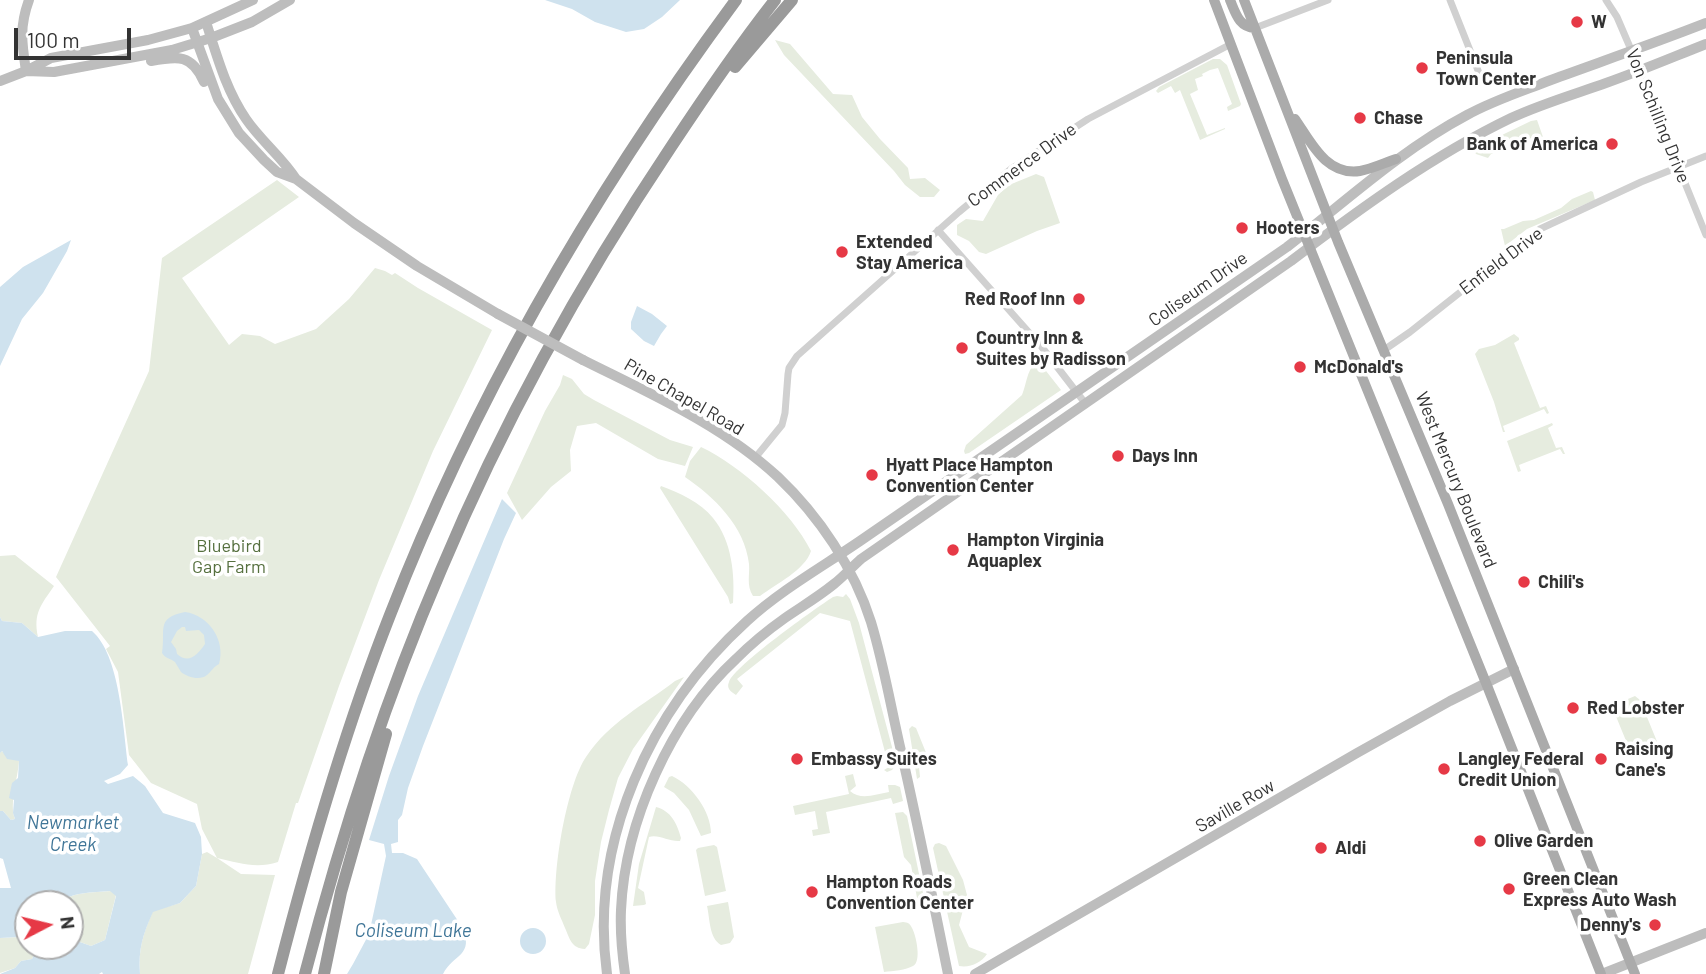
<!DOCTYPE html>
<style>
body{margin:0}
#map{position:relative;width:1706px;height:974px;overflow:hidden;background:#fff;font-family:Barlow,sans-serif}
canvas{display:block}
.north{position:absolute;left:14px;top:890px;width:70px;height:70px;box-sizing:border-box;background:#fff;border:2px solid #adadad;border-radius:50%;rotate:83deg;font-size:19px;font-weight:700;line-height:28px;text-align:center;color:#333}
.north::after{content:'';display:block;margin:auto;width:24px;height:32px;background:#e63946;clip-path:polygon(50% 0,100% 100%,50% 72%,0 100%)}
.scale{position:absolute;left:14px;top:28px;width:117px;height:32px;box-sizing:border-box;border:4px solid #333;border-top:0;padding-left:9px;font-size:21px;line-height:24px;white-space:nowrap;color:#333;-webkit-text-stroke:5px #fff;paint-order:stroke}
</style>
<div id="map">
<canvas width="1706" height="974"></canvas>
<div class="north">N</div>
<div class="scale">100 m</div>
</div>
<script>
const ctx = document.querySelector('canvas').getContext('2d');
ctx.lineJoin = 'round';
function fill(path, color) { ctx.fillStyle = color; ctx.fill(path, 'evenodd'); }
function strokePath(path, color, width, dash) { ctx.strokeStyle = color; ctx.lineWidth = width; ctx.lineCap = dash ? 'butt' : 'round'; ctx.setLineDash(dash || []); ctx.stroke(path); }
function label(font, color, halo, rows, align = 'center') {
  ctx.font = font + ' Barlow,sans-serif'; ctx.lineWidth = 7; ctx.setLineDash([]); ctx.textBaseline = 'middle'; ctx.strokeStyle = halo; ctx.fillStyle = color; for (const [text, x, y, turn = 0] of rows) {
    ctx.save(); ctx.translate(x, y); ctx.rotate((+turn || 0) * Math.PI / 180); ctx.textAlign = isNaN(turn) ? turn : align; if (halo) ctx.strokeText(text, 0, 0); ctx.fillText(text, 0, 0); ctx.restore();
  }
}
fill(new Path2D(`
 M775 40 790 44 833 94 852 95 862 117 880 139 908 168 910 179 925 178 940 190 934 197H920L905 185 894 171 784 55Z
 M1213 59H1220L1227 65 1241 104 1240 106 1228 111 1227 107 1232 104 1218 68 1210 70 1202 74 1203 76 1195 79 1198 90 1190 94 1207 135 1225 128V129L1200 140 1180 90 1175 93 1171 86 1158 93 1156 91 1159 87Z
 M1537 120 1543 137 1540 140 1538 136 1534 137 1491 154 1488 158 1476 154 1473 149 1477 147 1531 121Z
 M1036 174 1044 177 1060 223 1037 231 986 254 979 252 969 241 957 235V225L966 219 983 221 998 195 1009 185Z
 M277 180 299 197 182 278 229 345 242 334 260 336 275 344 316 329 349 299 375 268 385 271 392 275 395 273 418 288 492 330 433 451 379 580 339 686 298 803H296L278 862C256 869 239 863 217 858L241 874 275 875 248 974H140C138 949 143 934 153 911L180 903 196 886 202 854 207 852 217 858 202 829 197 804 151 783 129 755 118 672 106 649 110 646 56 577 149 371 162 258Z
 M1591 191 1593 192 1595 200 1527 229 1505 246 1501 229H1504L1523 221 1534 220 1561 208 1572 199Z
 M1514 334 1519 338V340L1514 343 1540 408 1546 406 1549 413 1547 414 1544 409 1503 426 1505 432H1503L1494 402 1475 354 1479 349 1495 345Z
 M1035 362H1039L1061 390 969 453 965 454 964 451 966 445 1022 395C1027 382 1026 374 1035 362Z
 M563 375 572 379 584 394 594 400 670 440 693 447 685 466 658 459 596 423 577 426 570 450 571 471 551 487 522 520 507 493 545 411 560 385Z
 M1552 423 1553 425 1548 428 1556 448 1562 447 1565 454H1563L1560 449 1519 465 1521 471 1518 472 1507 441Z
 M701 447C741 466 791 511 811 551 805 570 776 584 760 596H753C746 585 750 575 749 564 745 526 713 496 685 477L690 461Z
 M661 486C680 493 700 502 713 518 732 541 735 575 733 603L730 604 728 597 660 488Z
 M15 555 54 586C41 605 33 613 38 637L22 623 2 621 0 617V556Z
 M846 594 850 599 859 623 892 747 895 766 892 770 887 772 884 770 889 767 850 621 820 613 737 679 743 686 736 695C731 692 726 688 729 682 734 666 816 608 833 597L837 596 843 597Z
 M684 677 633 749 618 778 609 810 601 842 595 881V915L589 944 585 949C571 948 570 939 565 928 562 920 557 911 556 902 553 868 567 785 586 757 609 722 644 705 675 681Z
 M1635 696 1640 700 1658 744 1655 748 1637 756 1631 753 1613 709 1616 704Z
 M912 726 916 728 929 760 919 767 920 777 917 779 909 729Z
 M1 751 19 761C18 778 9 803 15 819L11 820 3 811H0V753Z
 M853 774 856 786 850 791C861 801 876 794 889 792L888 785H895L900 787 903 801 893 804 891 798 826 812 830 833 813 836 812 830 818 829 815 811 795 815 793 806 849 794 845 776Z
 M672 776C692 785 711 812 711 833L701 836 689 810 674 793 664 787 669 777Z
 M656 807C671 811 677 823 681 838L680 841C669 842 659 834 649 837L638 888 644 892 646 904 644 905 633 906 639 864Z
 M903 812 907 816 923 893 920 899 917 898 911 865 904 857 895 813Z
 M939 843 946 846 963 880 967 895 959 925 969 947 987 954C981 963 970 968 959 966L933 848 935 844Z
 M714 845 717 847 726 891 705 896 696 850 698 848Z
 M111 891 116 895 105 940 91 946 77 941 70 945V904H58C71 891 93 893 111 891Z
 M728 902 734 937 730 943 721 945C709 938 710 919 707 906Z
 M903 922C908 923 909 922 912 928 916 935 922 962 913 966 906 970 893 971 884 972L875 927Z
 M28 928V946H39L32 959 21 961 15 968 0 973V938L18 937Z`), '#e6ecdf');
fill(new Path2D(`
 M545 0H680L662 17 644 29 626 32 595 22 572 9Z
 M71 240 67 251 43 293 22 319 0 366V287L23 267Z
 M637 306 652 314 667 326 661 334 654 346 644 341 631 329V322Z
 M502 499 516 513 504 539 423 746 408 788 402 815 398 820V842L391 844 392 853H403L417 859 462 927C475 956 453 954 443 974H347L353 964 369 934 386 856 384 844 369 840 389 776 418 696Z
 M185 612C209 615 226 641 219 664 213 667 212 671 207 675 200 681 187 677 181 672 179 669 177 665 175 662 170 658 166 659 162 653 166 630 155 618 185 612ZM182 627H185L186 631 199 630 204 635 205 644C198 654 189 665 177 654L176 649 171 642 177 631Z
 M0 617 2 621 22 623 38 637 65 631H92C120 655 123 728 128 765L120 774 104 781 108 784 133 776 145 786 163 813 195 823 201 837 202 854 196 886 180 903 153 912C143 934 138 949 140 974H103L102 972 99 974H0L15 968 21 961 32 959 39 946H50L55 949 70 946 77 941 91 946 105 940 116 896 110 891C93 893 71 891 58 904H28V928L18 937 0 938V888H11L3 859 0 858V811H3L11 820 15 819 13 813 14 800 9 798 12 783 18 778 19 761 7 759 2 751 0 753Z
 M520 941a13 13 0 1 1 26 0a13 13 0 1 1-26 0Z`), '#cfe2ee');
strokePath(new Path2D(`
 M1450 0 1481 78
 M1606 0 1617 17 1632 52 1706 235
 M1255 28 1328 0
 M938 230 1041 346 1085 403
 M1384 350 1410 332 1540 229 1641 182 1706 156
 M755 458 782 425 785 413 788 374 789 368 797 356 959 212 1011 169 1088 119 1231 44`), '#d0d0d0', 7);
strokePath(new Path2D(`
 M206 22C217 56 226 90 246 119 261 141 282 157 296 179
 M192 28 218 99 239 133 264 160 277 172 296 179 354 223 417 266 498 314
 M151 61C178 56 192 54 204 82
 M26 71 54 72 172 50 211 38 252 22 290 0
 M26 71C22 44 19 27 29 0
 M0 81 26 71 51 58 148 40 192 28 253 0
 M583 360C651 394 722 425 778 477 819 516 854 568 871 622 884 665 891 708 901 751 918 825 933 900 948 974
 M607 974C589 842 650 709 747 621 781 590 822 567 860 541L1287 247C1346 201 1401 150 1467 115 1494 100 1523 91 1551 80 1603 61 1655 43 1706 23
 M625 974C622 953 620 932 621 910 625 821 671 719 736 659 751 644 768 630 785 618 801 607 818 597 834 584 843 577 852 567 861 559L1291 261C1361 208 1432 156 1511 118 1541 104 1575 94 1606 83 1640 71 1673 57 1706 44
 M975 974 1357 753 1450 701 1514 669
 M1602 974 1706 933`), '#bdbdbd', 10);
strokePath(new Path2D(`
 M1214 0 1282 179 1486 683 1601 974
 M1230 0C1236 14 1239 27 1255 28
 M1244 0 1338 242 1448 504 1635 974
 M1295 119C1311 142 1326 176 1360 171 1372 169 1384 163 1396 159`), '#ababab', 10);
strokePath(new Path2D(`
 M735 67 792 0
 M278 974C309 853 344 732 390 615 475 396 596 189 736 0
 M305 974C341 836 385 700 441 570 503 422 582 280 671 147 704 97 738 47 775 0
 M324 974 341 892 386 734`), '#9a9a9a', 12);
strokePath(new Path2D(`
 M498 314 583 360`), '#bdbdbd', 10);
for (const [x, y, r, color] of [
 [1577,22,7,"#e63946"],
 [1422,68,7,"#e63946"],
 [1360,118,7,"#e63946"],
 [1612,144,7,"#e63946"],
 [1242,228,7,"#e63946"],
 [842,252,7,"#e63946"],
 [1079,299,7,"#e63946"],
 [962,348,7,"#e63946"],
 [1300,367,7,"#e63946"],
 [1118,456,7,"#e63946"],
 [872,475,7,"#e63946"],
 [953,550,7,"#e63946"],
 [1524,582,7,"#e63946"],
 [1573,708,7,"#e63946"],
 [797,759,7,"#e63946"],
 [1601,759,7,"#e63946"],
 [1444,769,7,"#e63946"],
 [1480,841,7,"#e63946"],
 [1321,848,7,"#e63946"],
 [1509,889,7,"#e63946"],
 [812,892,7,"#e63946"],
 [1655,925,7,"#e63946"]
]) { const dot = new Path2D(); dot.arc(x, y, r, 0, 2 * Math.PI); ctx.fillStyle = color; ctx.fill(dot); strokePath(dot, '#fff', 2.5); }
label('bold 18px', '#333', '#fff', [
 ["W",1591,22],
 ["Peninsula",1436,58],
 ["Town Center",1436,79],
 ["Chase",1374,118],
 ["Bank of America",1598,144,"right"],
 ["Hooters",1256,228],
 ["Extended",856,242],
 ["Stay America",856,263],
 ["Red Roof Inn",1065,299,"right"],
 ["Country Inn &",976,338],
 ["Suites by Radisson",976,359],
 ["McDonald's",1314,367],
 ["Days Inn",1132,456],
 ["Hyatt Place Hampton",886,465],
 ["Convention Center",886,486],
 ["Hampton Virginia",967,540],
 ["Aquaplex",967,561],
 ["Chili's",1538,582],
 ["Red Lobster",1587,708],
 ["Raising",1615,749],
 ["Cane's",1615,770],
 ["Embassy Suites",811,759],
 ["Langley Federal",1458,759],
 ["Credit Union",1458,780],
 ["Olive Garden",1494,841],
 ["Aldi",1335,848],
 ["Green Clean",1523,879],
 ["Express Auto Wash",1523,900],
 ["Hampton Roads",826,882],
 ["Convention Center",826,903],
 ["Denny's",1641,925,"right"]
], 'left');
label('18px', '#333', '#fff', [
 ["Von Schilling Drive",1658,116,68],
 ["Commerce Drive",1022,165,-36],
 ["Enfield Drive",1501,261,-37],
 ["Coliseum Drive",1198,289,-35],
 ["Pine Chapel Road",684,397,30],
 ["West Mercury Boulevard",1456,480,68],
 ["Saville Row",1235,806,-30]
]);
label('18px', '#56703f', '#fff', [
 ["Bluebird",229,546],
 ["Gap Farm",229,567]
]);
label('italic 19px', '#3f7597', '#fff', [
 ["Newmarket",73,823],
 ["Creek",73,845],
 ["Coliseum Lake",413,931]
]);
</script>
